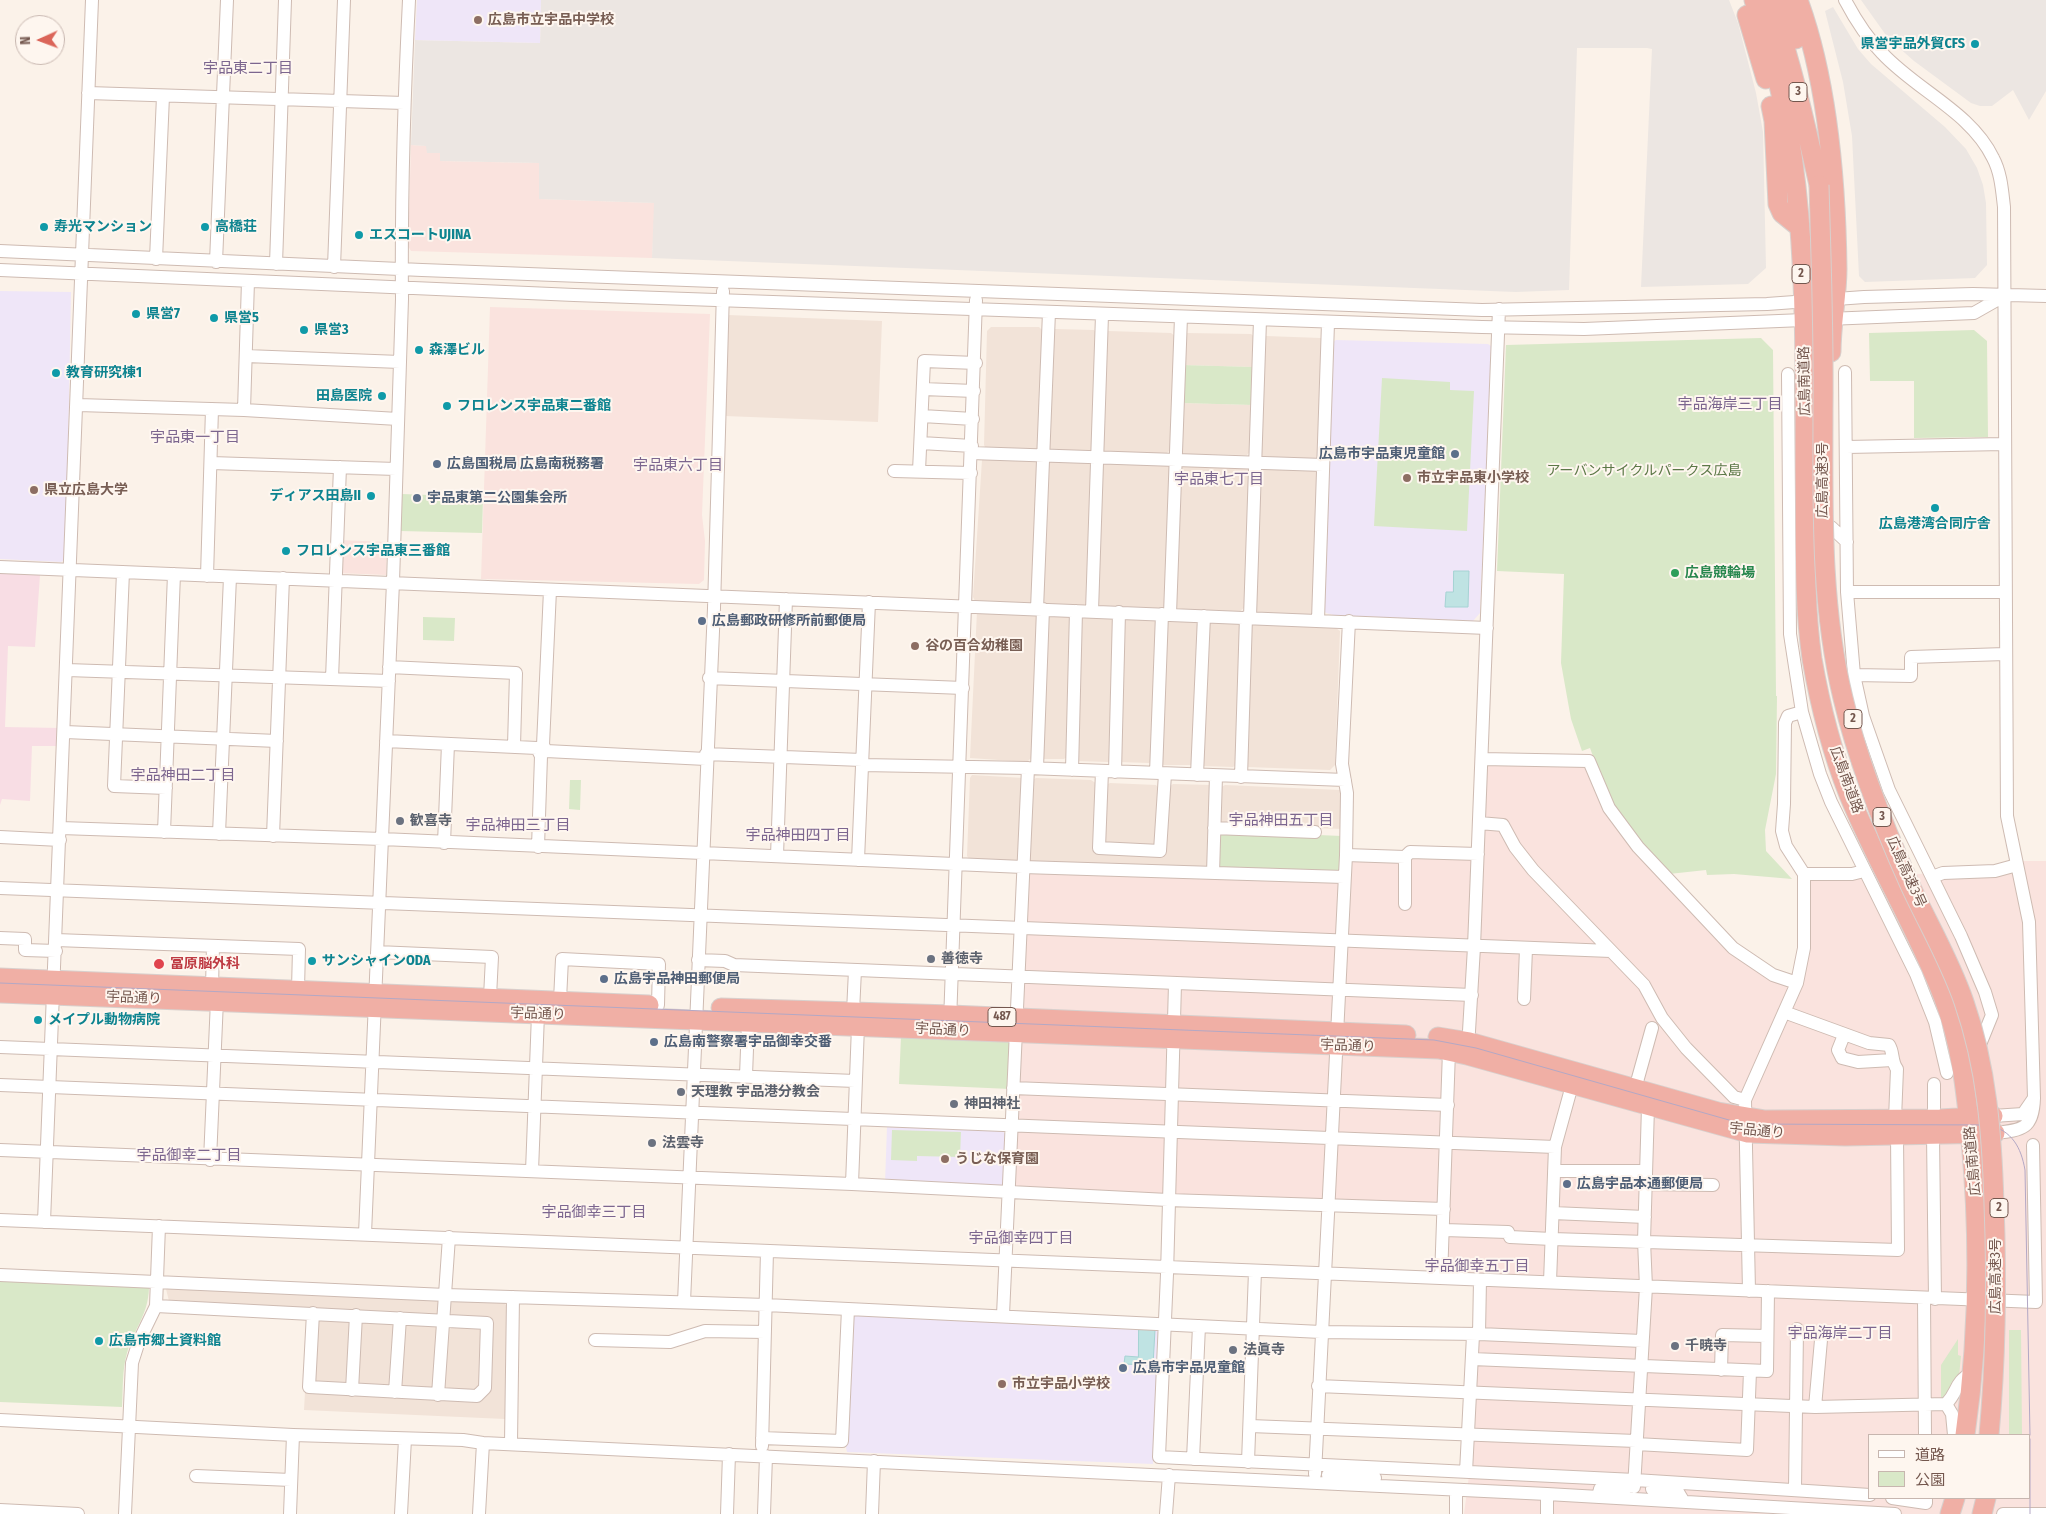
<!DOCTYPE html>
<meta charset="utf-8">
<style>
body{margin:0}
#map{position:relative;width:2046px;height:1514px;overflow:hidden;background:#fbf2e9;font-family:"Fira Sans Condensed","Noto Sans JP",sans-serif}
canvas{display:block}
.legend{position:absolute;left:1868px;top:1434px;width:162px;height:65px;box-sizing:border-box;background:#fef6ef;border:1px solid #c7b6af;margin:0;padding:6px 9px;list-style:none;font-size:15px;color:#74574e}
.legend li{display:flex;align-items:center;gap:10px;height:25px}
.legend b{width:25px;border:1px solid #c7b6af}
.north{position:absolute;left:15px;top:15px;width:50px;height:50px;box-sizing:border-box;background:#fef6ef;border:1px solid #c7b6af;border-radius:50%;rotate:268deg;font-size:14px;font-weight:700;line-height:20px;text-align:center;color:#74574e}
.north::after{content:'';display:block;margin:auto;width:18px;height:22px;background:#db6559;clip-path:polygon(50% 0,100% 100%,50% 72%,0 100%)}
</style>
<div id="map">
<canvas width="2046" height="1514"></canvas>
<ul class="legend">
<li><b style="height:6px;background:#fff"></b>道路</li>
<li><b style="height:14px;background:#d9e8c8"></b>公園</li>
</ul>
<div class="north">N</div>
</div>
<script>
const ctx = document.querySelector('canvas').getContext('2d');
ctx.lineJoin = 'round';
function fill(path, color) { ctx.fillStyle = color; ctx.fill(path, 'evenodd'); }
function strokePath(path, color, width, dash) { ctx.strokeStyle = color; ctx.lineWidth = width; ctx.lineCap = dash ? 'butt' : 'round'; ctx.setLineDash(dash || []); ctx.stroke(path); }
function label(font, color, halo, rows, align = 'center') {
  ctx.font = font + ' "Fira Sans Condensed","Noto Sans JP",sans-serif'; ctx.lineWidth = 4; ctx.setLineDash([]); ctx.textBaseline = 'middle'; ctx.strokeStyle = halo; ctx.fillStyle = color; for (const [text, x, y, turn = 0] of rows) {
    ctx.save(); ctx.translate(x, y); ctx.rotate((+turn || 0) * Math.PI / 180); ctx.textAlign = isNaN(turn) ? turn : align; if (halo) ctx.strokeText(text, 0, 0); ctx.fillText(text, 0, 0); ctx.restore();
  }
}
fill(new Path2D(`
 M728 315 882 321 878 422 725 416Z
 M991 327H1039L1043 331 1039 445 1035 451 987 450 984 445 987 331Z
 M1055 329 1094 330 1097 334 1094 447 1089 452 1052 451 1047 446 1050 333Z
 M1108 331 1171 333 1175 336 1171 449 1166 454 1105 452 1100 448 1105 334Z
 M1186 333 1251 334 1255 337 1254 367 1182 365Z
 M1266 336 1321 338 1325 343 1321 455 1317 459 1262 457 1259 454 1263 340Z
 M1181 403 1253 405 1251 450 1247 455 1183 454 1179 450Z
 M987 455 1037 461 1033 601 1030 603 975 601 973 597 982 460Z
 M1050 458 1093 463 1088 602 1083 606 1043 605 1047 461Z
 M1106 461 1167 462 1170 466 1165 605 1160 610 1098 607 1095 604 1101 466Z
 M1182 465 1247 467 1250 471 1245 607 1239 612 1177 610 1172 607 1177 469Z
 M1263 469 1316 471 1319 476 1315 611 1311 615 1256 614 1253 610 1259 473Z
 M977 611 1037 616 1031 758 1027 762 970 758Z
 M1050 615H1071L1068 756 1064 759H1043L1047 617Z
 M1083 616 1113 617 1109 762 1075 761 1080 618Z
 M1124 617 1158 621 1152 760 1149 763 1119 762Z
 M1199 620 1191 765H1162L1166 621Z
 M1210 620 1238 621 1241 625 1236 765 1233 767 1203 766Z
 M1254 624 1336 628 1340 631 1335 765 1330 770 1247 767 1249 628Z
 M972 775 1024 778 1018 862 970 860 967 856 970 778Z
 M1036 778 1091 780 1097 784 1095 853 1164 856 1169 787 1173 784 1211 785 1210 867 1029 862 1032 780Z
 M1110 783 1156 785 1160 790 1158 842 1152 847 1105 846V786Z
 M1225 785 1340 790 1344 798 1343 829 1222 825 1218 822 1220 788Z
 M166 1289 436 1295 441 1303V1310L436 1316 169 1301Z
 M457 1299 502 1301 507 1306 505 1419 304 1410 305 1392 479 1400 490 1318 454 1317 451 1314V1303Z
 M321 1316 346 1317 352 1323 348 1381 343 1387 317 1386 312 1379 315 1321Z
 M366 1319 390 1320 395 1326 393 1382 386 1388 362 1387 356 1382 359 1324Z
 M409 1322 436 1324 441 1330 436 1386 430 1391 405 1390 400 1383 403 1328Z
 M455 1325 478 1326 483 1331 481 1388 475 1393 447 1392 442 1385 449 1330Z`), '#f2e3d8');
fill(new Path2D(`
 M411 145 427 146 440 153V161L539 163V199L655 203 652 258 411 251 408 246Z
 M490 307 710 314 702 515 705 541 704 580 699 584 481 579Z
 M339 540 387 542 386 575 338 573Z
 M1481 758 1590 761 1609 807 1737 948 1797 983 1804 876 2019 872 2018 861H2046V1514H1464L1470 1468 1481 1279 1441 1277 1442 1208 1013 1188 1026 869 1344 876 1347 856 1477 855ZM1870 1435H2030V1498H1870Z`), '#fae3de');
fill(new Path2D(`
 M541 0H1729L1738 23 1756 93 1763 132 1766 268 1748 284 1641 287 1652 49 1647 48H1577L1569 290 1516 292 652 258 654 203 539 199V163L440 161V153H427L426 146 411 145 415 40 540 43Z
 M1861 0H2046V91L2029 120 2013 90 1992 106H1980L1971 103 1914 61 1888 38Z
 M1833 7 1858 49 1871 64 1945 127 1966 149 1977 168 1983 185 1986 203 1987 265 1975 278 1865 282 1859 276 1852 136 1843 82 1825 11Z`), '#ece6e2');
fill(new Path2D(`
 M417 0H541L540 43 415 40Z
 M0 291 71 292 66 559 61 562 0 559Z
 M1336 340 1488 344 1491 346 1480 613 1473 621 1334 615 1326 613 1323 609 1333 342Z
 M887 1127 1002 1130 1006 1135 1004 1183 1001 1188 885 1183Z
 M850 1313 1160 1325 1153 1464 847 1452 845 1443Z`), '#efe6f8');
fill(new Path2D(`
 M0 573 40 575 35 647 8 646 5 727 60 728 59 746H32L30 801 2 799 0 805Z`), '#f8dde4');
fill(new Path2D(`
 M1974 330 1987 341 1988 437 1914 438V381H1870L1869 333Z
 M1761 338 1773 350 1776 696H1777L1776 774 1765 830 1766 851 1792 879 1734 874 1707 875 1706 870 1669 874 1631 833 1608 797 1590 748 1582 751 1571 719 1561 663 1564 574 1497 571 1506 345Z
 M1182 365 1254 367 1253 405 1181 403Z
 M1382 378 1450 382V390L1474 391 1467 531 1374 526Z
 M402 494 483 497 482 533 400 531Z
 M423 617 455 618 454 641 423 640Z
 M570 780H581L580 810 569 809Z
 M1224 831 1342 836 1341 870 1336 874 1220 870 1217 866 1218 838Z
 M901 1036 1007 1040 1011 1043 1010 1089 899 1084Z
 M892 1130 961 1132 960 1157 917 1156V1161L891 1160Z
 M0 1278 145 1284 149 1288C148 1316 134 1328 127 1353 122 1370 123 1389 122 1407L0 1402Z
 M2009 1330H2021L2022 1435H2009Z
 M1958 1339V1355L1961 1356 1959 1376 1941 1401V1365Z`), '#d9e8c8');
const water = new Path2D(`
 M1454 571H1469L1468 607H1445L1446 592H1453Z
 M1139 1329 1155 1330 1153 1365 1124 1364 1125 1356 1138 1357Z`);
fill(water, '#bfe3e3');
strokePath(water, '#a6d3d4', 1);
const minor = new Path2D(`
 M1845 0C1855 19 1867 38 1882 53 1916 90 1971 112 1993 158 2001 173 2002 190 2004 207L2007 816 2029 922 2034 1098C2033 1129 2023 1130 1995 1133
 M88 93 404 103
 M0 251 422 270 1482 310 1767 304 1864 297 1973 294 2046 296
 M156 259 163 96
 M216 262 227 0
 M276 264 285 0
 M334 267 344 0
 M0 270 574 295 1482 327 1584 329 1974 313 2004 296
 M246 356 400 362
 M1845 372 1847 592 1854 675 1863 716 1889 790 1961 936 1985 992 1992 1015 1981 1042
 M1788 374 1790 634 1802 712 1820 774 1831 802 1916 974 1935 1022 1947 1073
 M923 389 974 391
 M78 405 244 410 398 419
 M244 410 248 281
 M922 416 973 419
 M921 443 972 446
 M1846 447 2004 444
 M971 453 1323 465
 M211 463 396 469
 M894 471 971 473
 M919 471 924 361 976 363
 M1831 527 1847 542
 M0 567 1487 628
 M123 572 114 786 166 788
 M207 576 212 409
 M550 590 543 745 546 751 706 759
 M1847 592H2005
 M1037 609 1049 312
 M1092 611 1102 315
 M1170 614 1181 317
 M1250 617 1260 320
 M1318 620 1328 323
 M389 667 516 673 514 746
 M67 670 389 681
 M1854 675 1911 676V657L2005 654
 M709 678 963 688
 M332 679 340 467
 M65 732 277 741
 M386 741 537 748 541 756 538 847
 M706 754 862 760
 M1482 759 1589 761 1609 808 1638 847 1733 948 1773 975 1797 983
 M862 765 1028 768 1345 780
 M1037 768 1043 609
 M1072 770 1076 611
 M1102 771 1099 848 1160 851 1165 774
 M1115 772 1119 612
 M1156 773 1162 614
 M1197 775 1204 616
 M1241 777 1246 617
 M1479 823 1503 825 1515 847 1533 870 1644 985 1662 1018 1686 1048 1734 1097 1745 1100
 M61 828 382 839 1023 867 1344 877
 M1214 828 1315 832
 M164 832 174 574
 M219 834 230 577
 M273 836 283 578
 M0 837 60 840
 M444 843 448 744
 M1346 855 1405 857 1410 852 1478 854
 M777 856 786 599
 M858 860 869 602
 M1213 873 1216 776
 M1804 874H1852L1864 871
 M1932 877 1943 873 1995 871 2017 865
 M0 888 1611 951
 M1405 904V857
 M0 938 25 939V950L56 951
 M56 940 299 949 298 989
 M377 952 492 957 490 997
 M698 960 725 961 734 965 1472 995
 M1175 984 1167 1274 1159 1457 1635 1480 1870 1495
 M212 987 213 946
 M1524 999 1526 949
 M560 1000 562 959 659 964 658 1005
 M853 1012 855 970
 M1784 1012 1869 1043 1889 1045C1894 1053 1891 1061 1897 1069L1895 1119
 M950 1022 976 300
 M1844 1035 1838 1050 1842 1058 1858 1062 1892 1060
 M0 1047 855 1081
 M1468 1048 1474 947 1499 309
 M746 1076 748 1022
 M0 1085 1555 1147
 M1013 1088 1448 1105
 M1635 1089 1652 1028
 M1993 1116 2023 1114 2034 1098
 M1934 1119V1084
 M1933 1135 1935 1299
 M0 1150 852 1184 1168 1200 1444 1209
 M210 1160 217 1000
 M532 1171 538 1014
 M1554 1171H1646
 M852 1184 858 1026
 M1646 1184 1713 1185
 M1553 1213 1645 1217
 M0 1220 2036 1302 2033 1145
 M44 1222 92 0
 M1444 1230 1508 1232 1510 1237 1552 1239 1898 1250 1897 1135
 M365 1234 393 582 402 299C401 199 404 100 409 0
 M0 1275 446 1295 766 1305 1321 1332 1479 1334 1642 1341
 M1441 1278 1449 1051
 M1550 1282 1555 1147 1574 1078
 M1749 1291 1745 1100 1797 983 1804 948V874L1786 846 1782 831 1784 804 1785 723 1788 716 1802 712
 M1924 1299 1925 1435
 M684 1302 714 608 723 291
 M156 1306 487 1323 485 1388 477 1396 309 1387 313 1313
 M1003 1315 1028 768
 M1479 1334 1480 1280
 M595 1340 670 1342 705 1331 765 1332
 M1472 1359 1767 1371 1768 1291
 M1721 1370 1722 1335 1767 1336
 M1318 1386 1815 1407 1946 1404
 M352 1390 356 1315
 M395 1392 400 1318
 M438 1395 449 1237
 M1815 1407 1821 1340
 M0 1420 293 1435 463 1440 483 1443 1547 1494 1895 1514
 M1250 1426 1636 1441
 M1954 1435 1952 1414 1946 1404C1959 1391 1953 1383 1973 1372
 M762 1438 842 1441 848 1309
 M511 1443 513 1297
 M1636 1444 1747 1450 1750 1371
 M762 1446 767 1251
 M1193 1459 1199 1326
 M1248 1462 1255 1271
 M1466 1472 1473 1335
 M1315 1474 1346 855 1347 793 1342 764 1349 621
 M1328 1475 1375 1478
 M196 1476 291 1480
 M1634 1487 1646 1287 1644 1241 1648 1107
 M1652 1489 1678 1492 1684 1502
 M1795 1489 1797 1329
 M1598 1497 1600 1489 1629 1487
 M1892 1498 1926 1503V1498
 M0 1510 78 1514
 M125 1514 132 1363 139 1341 156 1306 159 1226
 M290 1514 293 1435
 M401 1514 405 1439
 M479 1514 483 1443
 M727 1514 729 1454
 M764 1514 766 1456
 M872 1514 874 1461
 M1166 1514 1169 1475
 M1456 1514V1490
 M1547 1514V1494
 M2003 1514H2046`);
const highway = new Path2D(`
 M1754 0C1809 148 1805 312 1805 468 1806 532 1803 596 1812 659 1820 705 1832 752 1849 795 1877 864 1916 926 1943 996 1961 1042 1966 1091 1971 1140 1980 1238 1979 1338 1965 1435
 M1770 0C1791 61 1805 123 1819 185
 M1784 0 1796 39
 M1798 0C1828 82 1836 181 1837 269 1837 296 1831 324 1831 352
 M1747 15 1766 79
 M1771 106 1774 121 1778 204 1782 213 1798 226
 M0 978 649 1005
 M0 993 1439 1049 1467 1055 1748 1133 1845 1136 1995 1133
 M721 1008 951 1015 1406 1035
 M1438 1037 1469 1042 1718 1112 1765 1120 1940 1119 1993 1116
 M1950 1514 1955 1498
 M1982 1514 1986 1498`);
strokePath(minor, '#cebbb2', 14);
strokePath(highway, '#d8d0cd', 21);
strokePath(minor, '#fff', 12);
strokePath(highway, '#f0afa5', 19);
strokePath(new Path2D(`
 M0 983 1434 1040 1476 1048 1743 1124 1989 1125C2012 1131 2021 1147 2025 1170L2030 1435
 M2030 1514V1439`), '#b3a8c5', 1);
const highwayBridge = new Path2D(`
 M1819 185C1821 260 1824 335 1823 410 1823 507 1820 603 1843 698 1858 762 1883 825 1910 885 1928 924 1950 961 1964 1002 1987 1068 1992 1135 1994 1204 1997 1282 1996 1358 1989 1435`);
strokePath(highwayBridge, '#d8d0cd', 21, []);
strokePath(highwayBridge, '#f0afa5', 19);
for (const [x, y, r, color] of [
 [478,20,5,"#8d6e63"],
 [1975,44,5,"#0f9aa8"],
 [44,227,5,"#0f9aa8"],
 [205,227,5,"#0f9aa8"],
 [359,235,5,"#0f9aa8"],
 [136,314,5,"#0f9aa8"],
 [214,318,5,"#0f9aa8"],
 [304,330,5,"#0f9aa8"],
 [419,350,5,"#0f9aa8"],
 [56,373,5,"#0f9aa8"],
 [382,396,5,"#0f9aa8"],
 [447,406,5,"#0f9aa8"],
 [1455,454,5,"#5c6f8a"],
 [437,464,5,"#5c6f8a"],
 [1407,478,5,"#8d6e63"],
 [34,490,5,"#8d6e63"],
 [371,496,5,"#0f9aa8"],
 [417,498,5,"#5c6f8a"],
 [1935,508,5,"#0f9aa8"],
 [286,551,5,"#0f9aa8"],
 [1675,573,5,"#2e9e5b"],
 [702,621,5,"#5c6f8a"],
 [915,646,5,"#8d6e63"],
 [400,821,5,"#6b7280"],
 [931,959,5,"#6b7280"],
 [312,961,5,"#0f9aa8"],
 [159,964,6,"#e0444e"],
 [604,979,5,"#5c6f8a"],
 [38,1020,5,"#0f9aa8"],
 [654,1042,5,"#5c6f8a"],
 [681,1092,5,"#6b7280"],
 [954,1104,5,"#6b7280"],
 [652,1143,5,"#6b7280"],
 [945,1159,5,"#8d6e63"],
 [1567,1184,5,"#5c6f8a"],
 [99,1341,5,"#0f9aa8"],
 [1675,1346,5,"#6b7280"],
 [1233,1350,5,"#6b7280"],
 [1123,1368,5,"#5c6f8a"],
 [1002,1384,5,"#8d6e63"]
]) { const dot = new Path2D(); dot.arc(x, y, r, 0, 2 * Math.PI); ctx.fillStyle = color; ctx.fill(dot); strokePath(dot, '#fef6ef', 2); }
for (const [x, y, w] of [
 [1798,92,18],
 [1801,274,18],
 [1853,719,18],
 [1882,817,18],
 [1002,1017,28],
 [1999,1208,18]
]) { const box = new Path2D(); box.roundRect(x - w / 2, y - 9.5, w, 19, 4); ctx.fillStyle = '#fef6ef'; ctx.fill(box); strokePath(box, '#74574e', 1); }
label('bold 12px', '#74574e', null, [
 ["3",1798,92],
 ["2",1801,274],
 ["2",1853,719],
 ["3",1882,817],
 ["487",1002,1017],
 ["2",1999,1208]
]);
label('bold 14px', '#785e54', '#fef6ef', [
 ["広島市立宇品中学校",488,20],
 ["市立宇品東小学校",1417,478],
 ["県立広島大学",44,490],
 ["谷の百合幼稚園",925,646],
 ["うじな保育園",955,1159],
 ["市立宇品小学校",1012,1384]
], 'left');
label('bold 14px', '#0d838f', '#fef6ef', [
 ["県営宇品外貿CFS",1965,44,"right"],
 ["寿光マンション",54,227],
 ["高橋荘",215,227],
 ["エスコートUJINA",369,235],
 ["県営7",146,314],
 ["県営5",224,318],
 ["県営3",314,330],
 ["森澤ビル",429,350],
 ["教育研究棟1",66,373],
 ["田島医院",372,396,"right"],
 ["フロレンス宇品東二番館",457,406],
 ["ディアス田島II",361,496,"right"],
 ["広島港湾合同庁舎",1935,524,"center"],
 ["フロレンス宇品東三番館",296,551],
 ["サンシャインODA",322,961],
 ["メイプル動物病院",48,1020],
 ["広島市郷土資料館",109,1341]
], 'left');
label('14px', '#74574e', '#fef6ef', [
 ["広島南道路",1805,381,-91],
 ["広島高速3号",1823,480,-90],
 ["広島南道路",1846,780,70],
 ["広島高速3号",1906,872,66],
 ["宇品通り",134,998,2],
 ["宇品通り",538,1014,2],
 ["宇品通り",943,1030,3],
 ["宇品通り",1348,1046,2],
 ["宇品通り",1757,1131,6],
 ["広島南道路",1973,1161,-95],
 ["広島高速3号",1996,1276,-90]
]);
label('bold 14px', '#4e5e75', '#fef6ef', [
 ["広島市宇品東児童館",1445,454,"right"],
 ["広島国税局 広島南税務署",447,464],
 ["宇品東第二公園集会所",427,498],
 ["広島郵政研修所前郵便局",712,621],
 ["広島宇品神田郵便局",614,979],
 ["広島南警察署宇品御幸交番",664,1042],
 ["広島宇品本通郵便局",1577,1184],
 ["広島市宇品児童館",1133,1368]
], 'left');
label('14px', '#5c7847', '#fef6ef', [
 ["アーバンサイクルパークス広島",1644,471]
]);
label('bold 14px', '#27864d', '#fef6ef', [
 ["広島競輪場",1685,573]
], 'left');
label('bold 14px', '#5b616d', '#fef6ef', [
 ["歓喜寺",410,821],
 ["善徳寺",941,959],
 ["天理教 宇品港分教会",691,1092],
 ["神田神社",964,1104],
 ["法雲寺",662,1143],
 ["千暁寺",1685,1346],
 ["法眞寺",1243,1350]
], 'left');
label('bold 14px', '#be3a42', '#fef6ef', [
 ["冨原脳外科",170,964]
], 'left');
label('15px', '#7c668f', '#fef6ef', [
 ["宇品東二丁目",248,69],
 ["宇品海岸三丁目",1730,405],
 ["宇品東一丁目",195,438],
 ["宇品東六丁目",678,466],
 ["宇品東七丁目",1219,480],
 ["宇品神田二丁目",183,776],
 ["宇品神田五丁目",1281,821],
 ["宇品神田三丁目",518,826],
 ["宇品神田四丁目",798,836],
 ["宇品御幸二丁目",189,1156],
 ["宇品御幸三丁目",594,1213],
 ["宇品御幸四丁目",1021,1239],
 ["宇品御幸五丁目",1477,1267],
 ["宇品海岸二丁目",1840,1334]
]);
</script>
